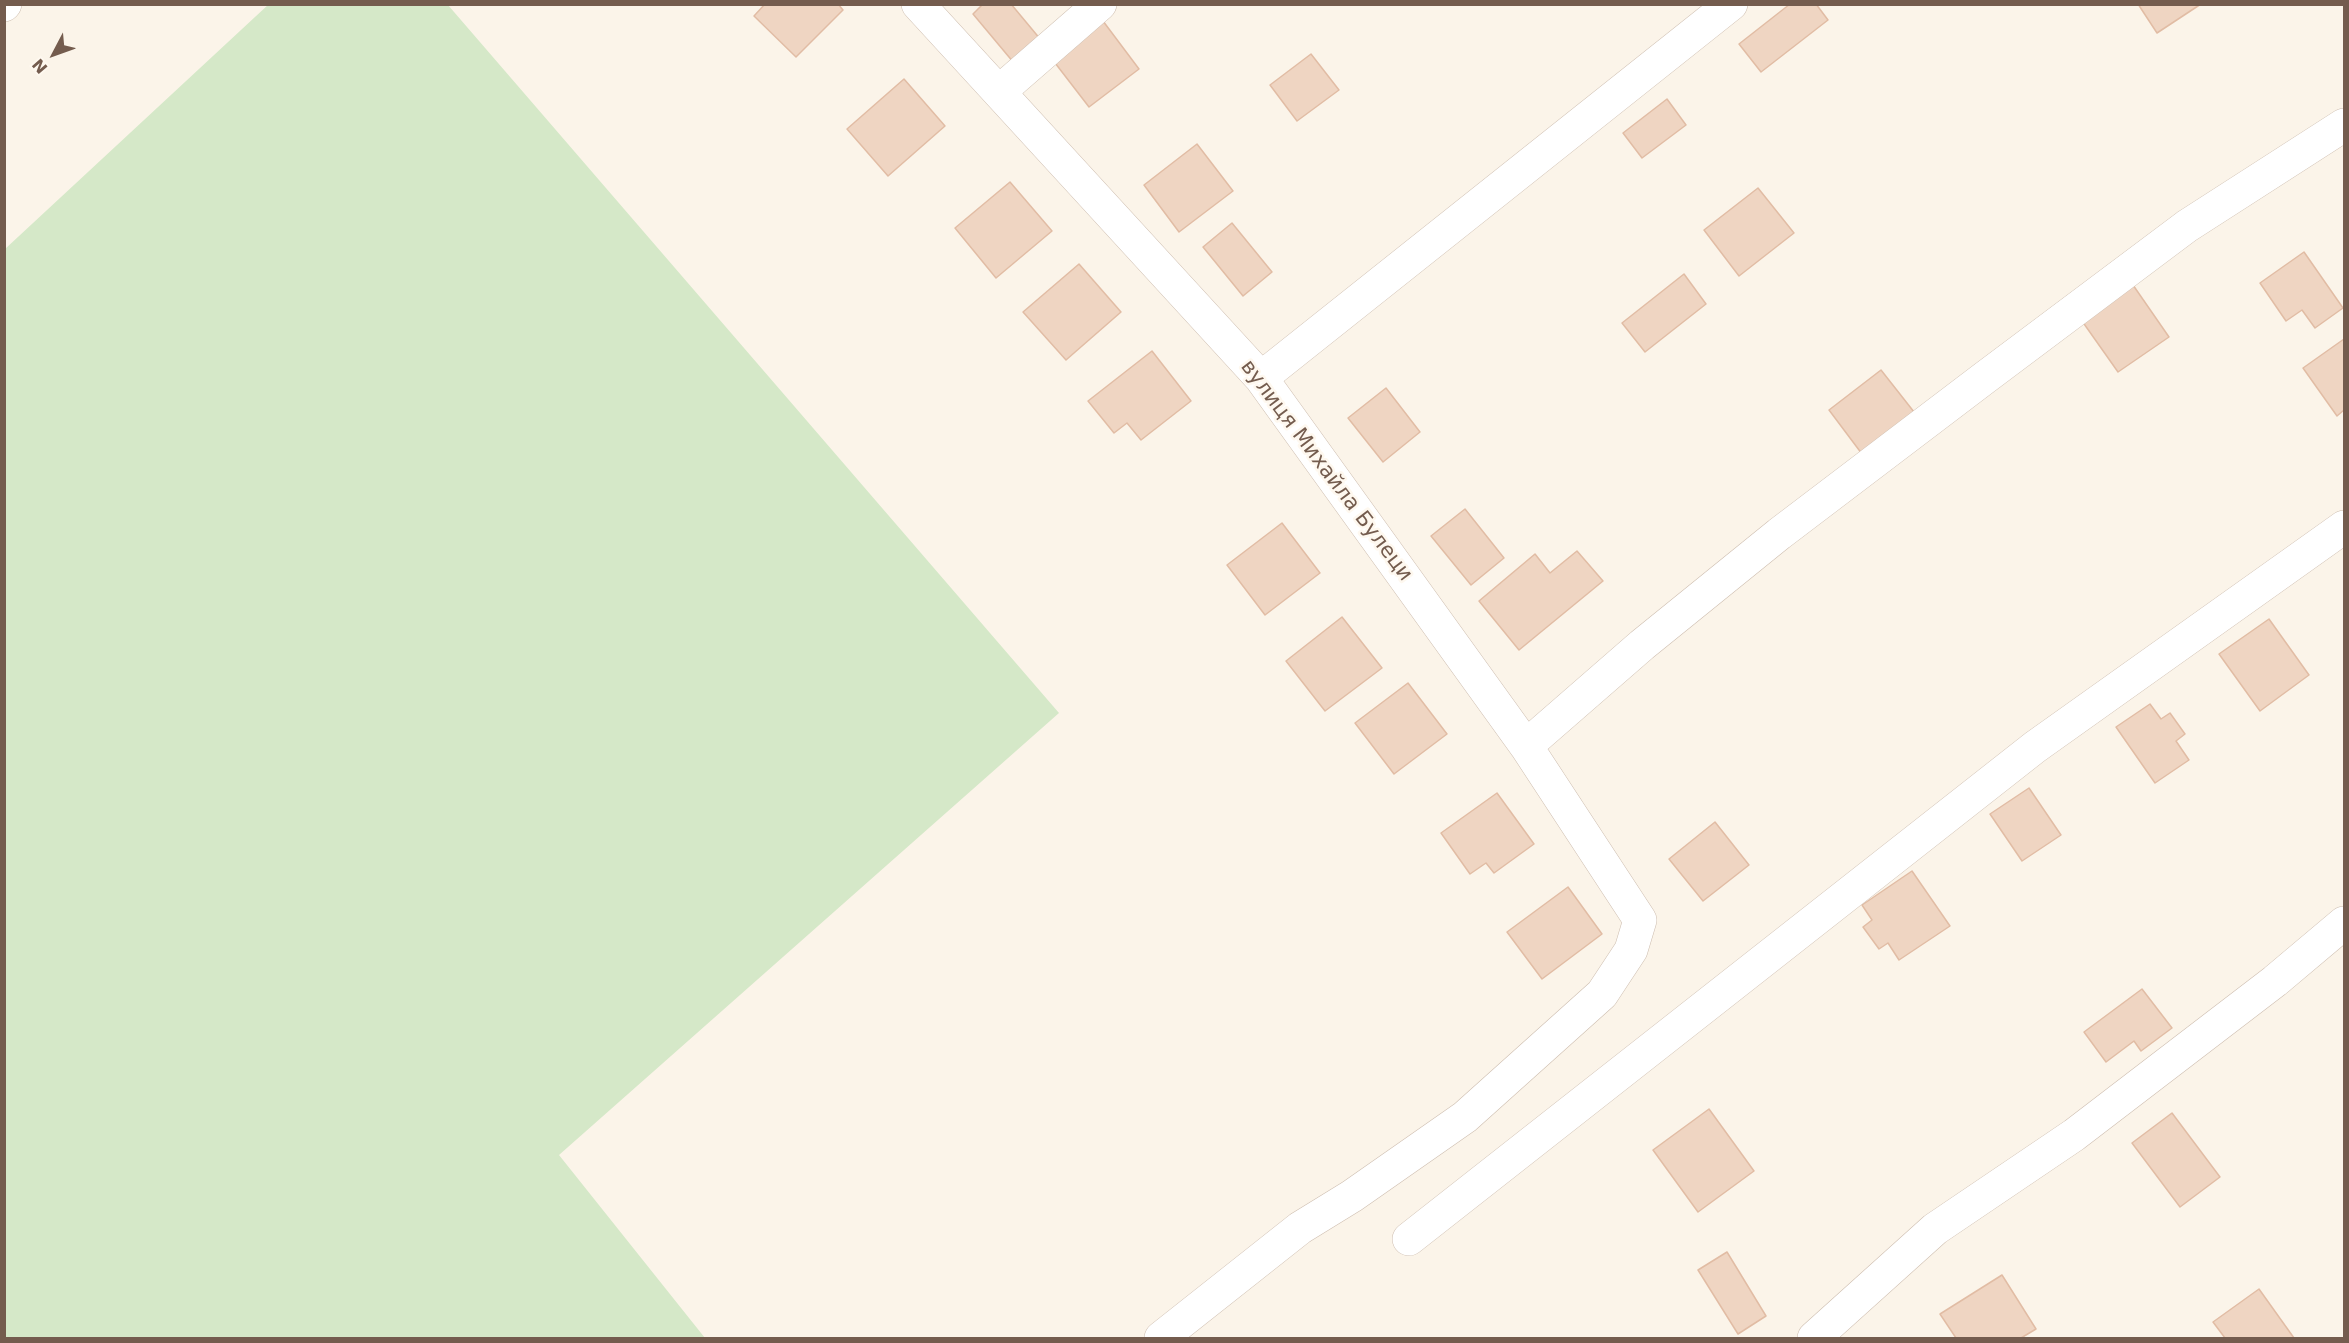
<!DOCTYPE html>
<meta charset="utf-8">
<style>
body{margin:0}
#map{position:relative;width:2349px;height:1343px;overflow:hidden;background:#fbf4e9;font-family:"DejaVu Sans",sans-serif}
canvas{display:block}
.frame{position:absolute;inset:0;border:6px solid #745c4e;pointer-events:none}
.north{position:absolute;left:24px;top:24px;width:60px;height:60px;-webkit-text-stroke:4px #fef8ef;paint-order:stroke;rotate:229deg;font-size:16px;font-weight:700;line-height:24px;text-align:center;color:#745c4e}
.north::after{content:'';display:block;margin:auto;width:21px;height:27px;background:#745c4e;clip-path:polygon(50% 0,100% 100%,50% 72%,0 100%)}
</style>
<div id="map">
<canvas width="2349" height="1343"></canvas>
<div class="frame"></div>
<div class="north">N</div>
</div>
<script>
const ctx = document.querySelector('canvas').getContext('2d');
ctx.lineJoin = 'round';
function fill(path, color) { ctx.fillStyle = color; ctx.fill(path, 'evenodd'); }
function strokePath(path, color, width, dash) { ctx.strokeStyle = color; ctx.lineWidth = width; ctx.lineCap = dash ? 'butt' : 'round'; ctx.setLineDash(dash || []); ctx.stroke(path); }
function label(font, color, halo, rows, align = 'center') {
  ctx.font = font + ' "DejaVu Sans",sans-serif'; ctx.lineWidth = 5; ctx.setLineDash([]); ctx.textBaseline = 'middle'; ctx.strokeStyle = halo; ctx.fillStyle = color; for (const [text, x, y, turn = 0] of rows) {
    ctx.save(); ctx.translate(x, y); ctx.rotate((+turn || 0) * Math.PI / 180); ctx.textAlign = isNaN(turn) ? turn : align; if (halo) ctx.strokeText(text, 0, 0); ctx.fillText(text, 0, 0); ctx.restore();
  }
}
fill(new Path2D(`
 M269 4 448 5 1059 713 559 1155 705 1338H5V249Z`), '#d5e8c8');
const building = new Path2D(`
 M765 4H838L843 10 796 57 754 16Z
 M983 4H1011L1041 40 1014 63 973 14Z
 M1790 4H1816L1828 20 1761 72 1739 44Z
 M2138 4H2201L2157 33Z
 M1103 21 1139 69 1089 107 1052 59Z
 M1311 54 1339 90 1297 121 1270 85Z
 M904 79 945 126 888 176 847 129Z
 M1667 99 1686 125 1642 158 1623 133Z
 M1197 144 1233 191 1179 232 1144 185Z
 M1010 182 1052 231 996 278 955 228Z
 M1758 188 1794 233 1739 276 1704 230Z
 M1232 223 1272 272 1243 296 1203 247Z
 M2304 252 2343 308 2315 328 2302 310 2286 321 2260 283Z
 M1079 264 1121 312 1066 360 1023 312Z
 M1684 274 1706 304 1645 352 1622 323Z
 M2133 285 2169 337 2118 372 2082 321Z
 M2344 339V410L2337 416 2303 368Z
 M1152 351 1191 401 1141 440 1127 423 1114 433 1088 401Z
 M1881 370 1918 417 1865 458 1829 410Z
 M1386 388 1420 432 1383 462 1348 418Z
 M1465 509 1504 558 1471 585 1431 536Z
 M1282 523 1320 573 1265 615 1227 565Z
 M1577 551 1603 581 1519 650 1479 601 1535 554 1550 573Z
 M1342 617 1382 668 1325 711 1286 661Z
 M2269 619 2309 675 2260 711 2219 654Z
 M1408 683 1447 734 1394 774 1355 723Z
 M2150 704 2161 719 2170 713 2185 734 2176 741 2189 760 2155 783 2116 727Z
 M2029 788 2061 835 2022 861 1990 814Z
 M1497 793 1534 844 1494 873 1486 863 1470 874 1441 833Z
 M1715 822 1749 865 1703 901 1669 859Z
 M1912 871 1950 926 1899 960 1888 943 1879 949 1863 927 1872 920 1862 905Z
 M1568 887 1602 934 1542 979 1507 932Z
 M2142 989 2172 1028 2141 1051 2134 1041 2106 1062 2084 1032Z
 M1709 1109 1754 1171 1698 1212 1653 1150Z
 M2172 1113 2220 1177 2180 1207 2132 1143Z
 M1727 1252 1766 1316 1738 1334 1698 1270Z
 M2002 1275 2036 1329 2021 1338H1956L1940 1314Z
 M2259 1289 2294 1338H2225L2213 1322Z`);
fill(building, '#efd5c2');
strokePath(building, '#e1bca4', 1.5);
const minor = new Path2D(`
 M918 4 1261 378 1526 746 1640 920 1631 950 1602 994 1465 1117 1352 1196 1300 1228 1161 1338
 M4 5 5 4
 M1000 91 1100 4
 M1261 378 1731 4
 M1526 746 1642 645 1779 534 1983 379 2187 226 2344 125
 M1409 1239 2035 747 2344 527
 M1814 1338 1935 1229 2074 1135 2275 981 2344 923`);
strokePath(minor, '#cdbdaf', 34);
strokePath(minor, '#fff', 33);
label('21px', '#745c4e', '#fef8ef', [
 ["вулиця Михайла Булеци",1326,471,53]
]);
</script>
